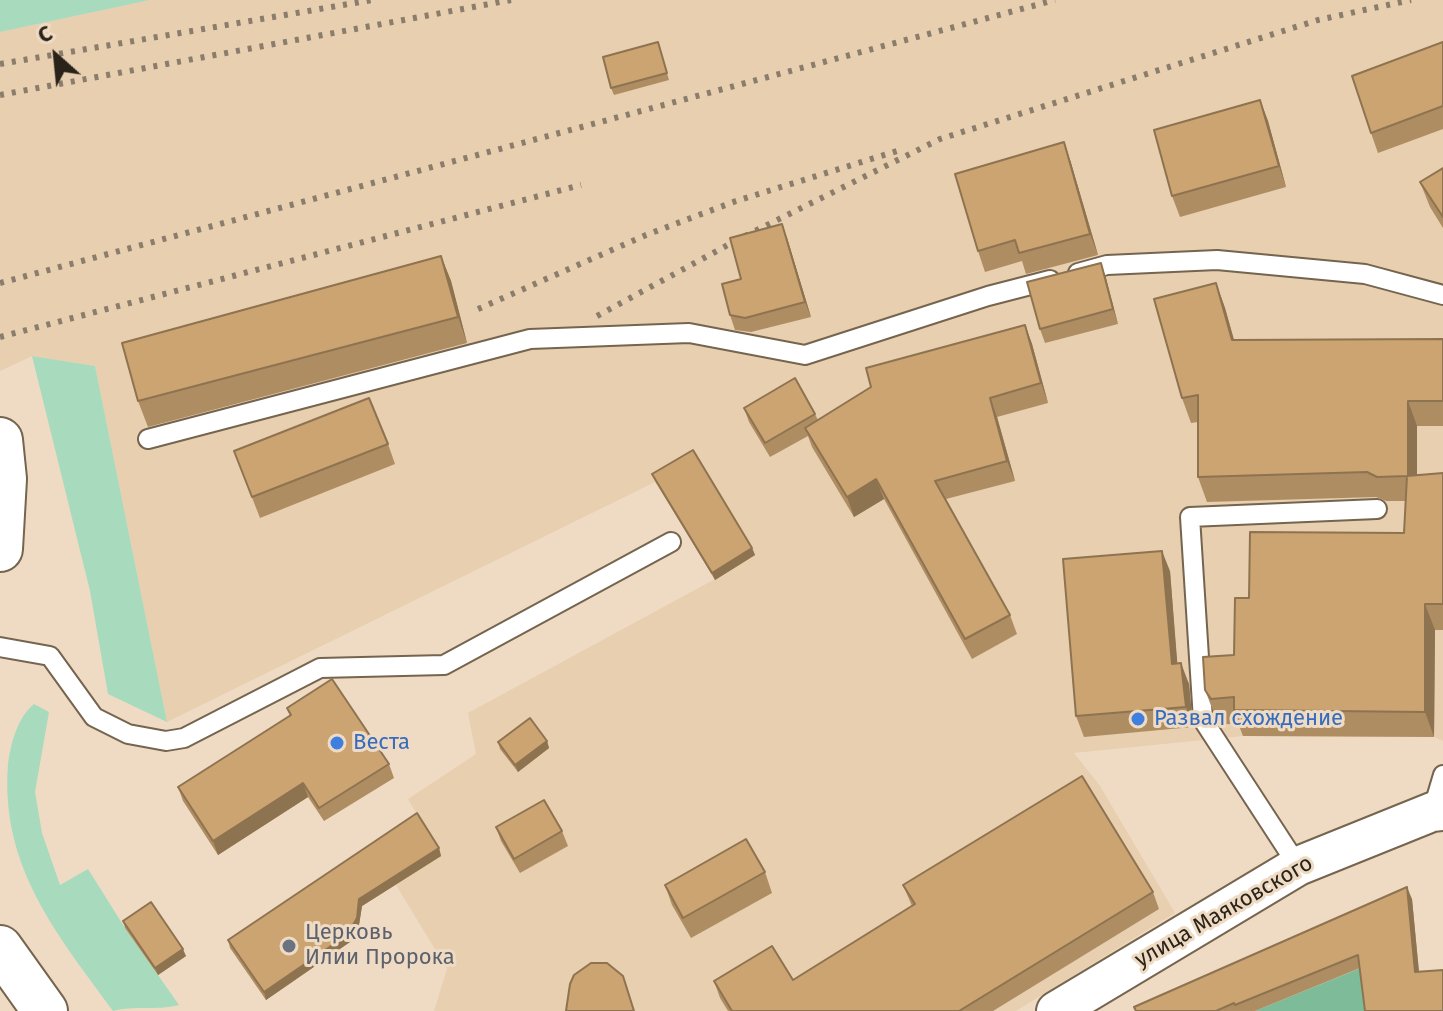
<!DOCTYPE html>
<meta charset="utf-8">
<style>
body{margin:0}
#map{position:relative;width:1443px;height:1011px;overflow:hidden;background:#efdbc3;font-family:"Fira Sans",sans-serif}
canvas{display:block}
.north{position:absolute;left:16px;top:16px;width:80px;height:80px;-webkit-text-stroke:6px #efdbc3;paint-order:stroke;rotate:333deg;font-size:22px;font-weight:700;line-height:32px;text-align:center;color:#2a2319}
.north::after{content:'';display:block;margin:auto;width:28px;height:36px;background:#2a2319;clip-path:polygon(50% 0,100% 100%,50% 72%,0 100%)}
</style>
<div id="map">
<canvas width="1443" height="1011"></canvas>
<div class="north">С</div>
</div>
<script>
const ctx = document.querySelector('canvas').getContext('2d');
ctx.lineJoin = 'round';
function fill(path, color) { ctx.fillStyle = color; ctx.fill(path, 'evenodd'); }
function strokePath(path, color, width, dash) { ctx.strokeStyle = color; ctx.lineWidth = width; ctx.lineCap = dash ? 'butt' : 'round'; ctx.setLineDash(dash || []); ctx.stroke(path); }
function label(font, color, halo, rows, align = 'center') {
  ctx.font = font + ' "Fira Sans",sans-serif'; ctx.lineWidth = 6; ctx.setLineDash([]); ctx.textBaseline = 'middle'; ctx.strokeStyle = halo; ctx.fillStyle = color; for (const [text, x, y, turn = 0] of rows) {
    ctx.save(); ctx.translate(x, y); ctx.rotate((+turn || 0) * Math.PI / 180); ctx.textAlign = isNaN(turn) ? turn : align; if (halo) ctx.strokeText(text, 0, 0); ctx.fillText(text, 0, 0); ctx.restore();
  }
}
fill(new Path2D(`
 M150 0H1443V741L1434 737 1243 736 1074 753 1100 786 1175 913 1016 1011H434L447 969 396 885 441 855 408 799 476 754 468 713 715 579 655 482 167 722 95 366 32 356 0 371V32Z`), '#e7cfb0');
fill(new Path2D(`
 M0 0H150L0 32Z
 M32 356 95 366 167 722 108 694 90 591Z
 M34 704 49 712 35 792 42 833 60 885 88 869 125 928 179 1005C155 1011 135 1005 113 1011 57 934 0 867 8 764 11 743 17 718 34 704Z`), '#a8dabd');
fill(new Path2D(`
 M1363 967 1368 1011H1255Z`), '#7ebb99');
const lane = new Path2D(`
 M1078 273 1107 265 1217 260 1365 274 1443 295
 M148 439 530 339 689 333 805 355 988 296 1050 280
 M0 647 50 656 94 717 128 734 166 741 184 738 320 668 444 665 671 542
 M1432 812 1443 775
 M1298 866 1203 720 1190 517 1377 509`);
const street = new Path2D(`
 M1056 1011 1298 866 1432 812 1443 811`);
const primary = new Path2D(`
 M0 440 4 479 0 549
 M0 948 45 1011`);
strokePath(lane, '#75644e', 22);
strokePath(street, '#75644e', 42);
strokePath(primary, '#75644e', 48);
strokePath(lane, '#fff', 18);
strokePath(street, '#fff', 38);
strokePath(primary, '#fff', 44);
strokePath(new Path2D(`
 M0 64 372 0
 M0 95 511 0
 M0 283 1055 0
 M478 309 646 235 736 201 897 151
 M597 316 737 240 940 139 1318 20 1411 0
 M0 337 581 185`), '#8a7d6c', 6, [4, 8]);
fill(new Path2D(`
 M658 42 669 80 614 95 611 88Z
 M1443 42V129L1378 153 1371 133Z
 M1260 100 1268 121 1286 187 1180 217 1172 196Z
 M1064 142 1071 163 1098 255 1026 274 1022 261 985 272 978 251Z
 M1443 168V228L1430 207 1420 182Z
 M787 238 811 317 751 332 735 330 730 315 741 279Z
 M441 256 451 281 467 343 148 427 138 401Z
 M1101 263 1118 324 1045 343 1040 329Z
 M1216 283 1225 308 1234 340 1443 339V426H1417V475L1443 473V630H1435L1434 737 1243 736 1238 723 1220 725 1215 716 1205 690 1234 655 1249 598 1404 533 1406 501H1386L1376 497 1207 502 1198 477V422L1191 423 1182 398Z
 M1025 325 1032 344 1048 403 997 417 1015 481 946 499 1010 615 1017 634 972 659 884 499 854 517 812 447 808 436 770 457 749 422 744 408 815 414 818 420Z
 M388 444 395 464 260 518 234 451Z
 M652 474 752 548 755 555 715 580 655 481Z
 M1170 571 1177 664 1189 684 1193 727 1084 737 1076 716Z
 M287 708 389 764 394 778 324 821 308 797 218 855 183 801 178 787 290 716Z
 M547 741 549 748 518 772 500 749 498 742Z
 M496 827 562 831 568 846 520 873 501 841Z
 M439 848 441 856 362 906 359 925 350 942 266 1000 230 948 228 940Z
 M765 872 772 893 691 938 672 905 665 885Z
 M903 885 1153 892 1159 909 993 1011H728L720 998 714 981 793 980 912 906Z
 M1412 899 1419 971 1443 1011 1360 968 1255 1011H1135Z
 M123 921 186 956 158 975 125 928Z`), '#af8d62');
fill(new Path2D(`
 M1260 100 1268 121 1286 187 1279 166Z
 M1064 142 1071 163 1098 255 1090 234Z
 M782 224 787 238 811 317 805 302Z
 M441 256 451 281 467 343 458 317Z
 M1101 263 1106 278 1118 324 1113 309Z
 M1216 283 1225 308 1241 365 1232 340Z
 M1025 325 1032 344 1048 403 1041 383Z
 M990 398 997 417 1015 481 1007 461Z
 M1408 401 1417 426V501L1408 476Z
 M876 479 884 499 854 517 847 497Z
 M752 548 755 555 715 580 712 573Z
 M1162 551 1170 571 1179 684 1172 664Z
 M1425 604 1435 630 1434 737 1425 712Z
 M1181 663 1189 684 1193 727 1186 707Z
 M547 741 549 748 518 772 515 765Z
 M303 783 308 797 218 855 213 841Z
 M439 848 441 856 362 906 359 925 350 942 266 1000 264 992 359 899Z
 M1407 887 1412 899 1420 984 1415 972Z
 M183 949 186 956 158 975 155 968Z`), '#8e7350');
const building = new Path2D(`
 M658 42 667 73 611 88 603 57Z
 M1443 42V106L1371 133 1352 76Z
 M1260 100 1279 166 1172 196 1154 130Z
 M1064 142 1090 234 1019 253 1015 240 978 251 955 174Z
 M1443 168V217L1420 182Z
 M782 224 805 302 745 318 730 315 722 284 741 279 730 238Z
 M441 256 458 317 138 401 122 343Z
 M1101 263 1113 309 1040 329 1027 282Z
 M1216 283 1232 340 1443 339V401H1408V476L1377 477 1367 472 1198 477V395L1182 398 1154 299Z
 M1025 325 1041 383 990 398 1007 461 935 481 1010 615 965 639 876 479 847 497 805 428 871 387 866 368Z
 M795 378 815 414 765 443 744 408Z
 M369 398 388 444 252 497 234 451Z
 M693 450 752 548 712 573 652 474Z
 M1443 473V604H1425V712L1234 710V697L1211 699 1205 690 1203 657 1234 655 1235 598H1249L1250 532 1404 533 1407 476Z
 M1162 551 1172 664 1181 663 1186 707 1076 716 1063 559Z
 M332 679 389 764 319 808 303 783 213 841 178 787 291 715 287 708Z
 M530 718 547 741 515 765 498 742Z
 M1082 776 1153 892 959 1011H732L714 981 772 946 793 980 915 904 903 885Z
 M544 800 562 831 514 859 496 827Z
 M417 813 439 848 359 899 357 918 347 935 264 992 228 940Z
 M746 839 765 872 683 918 665 885Z
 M1407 887 1415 972 1443 970V1011H1365L1358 955 1235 1005 1234 1003 1216 1011H1136L1134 1007Z
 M151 902 183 949 155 968 123 921Z
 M591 963H607L623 976 634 1011H566L570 984 574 975Z`);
fill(building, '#cba472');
strokePath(building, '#8e7350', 2);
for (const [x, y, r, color] of [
 [1138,719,8,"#3f7fe0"],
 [337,743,8,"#3f7fe0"],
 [289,946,8,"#6b7280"]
]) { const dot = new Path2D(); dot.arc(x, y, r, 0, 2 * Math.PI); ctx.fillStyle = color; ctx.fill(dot); strokePath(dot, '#efdbc3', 3); }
label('22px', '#366cbe', '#efdbc3', [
 ["Развал схождение",1154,719],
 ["Веста",353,743]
], 'left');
label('22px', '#2a2319', '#efdbc3', [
 ["улица Маяковского",1224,912,-30]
]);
label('22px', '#5b616d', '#efdbc3', [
 ["Церковь",305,933],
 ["Илии Пророка",305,958]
], 'left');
</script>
